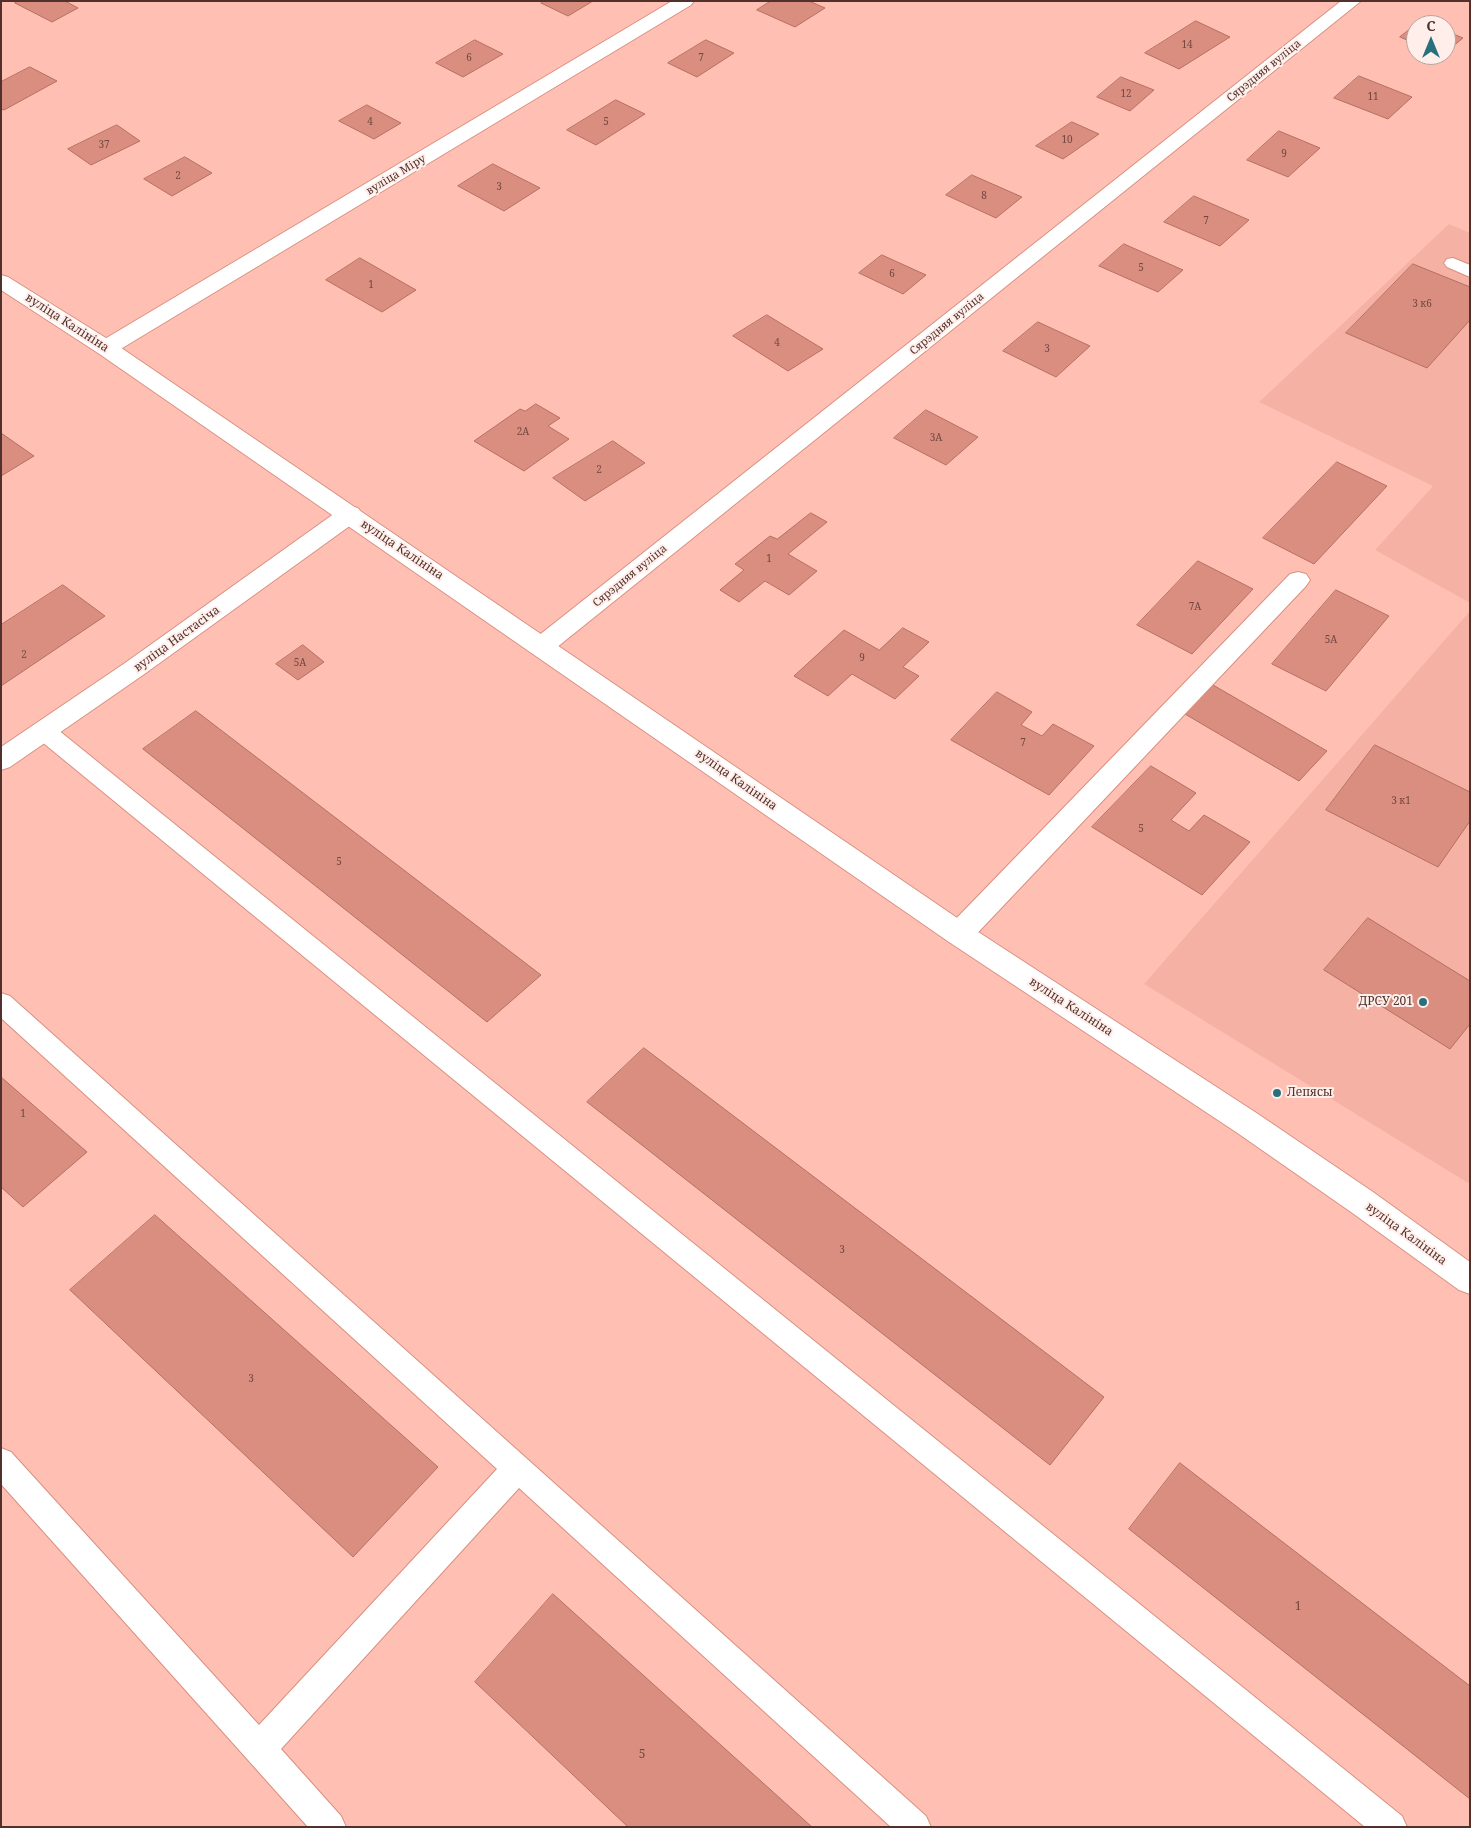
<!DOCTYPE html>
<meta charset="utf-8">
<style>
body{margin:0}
#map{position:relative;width:1471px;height:1828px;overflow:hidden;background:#ffc0b3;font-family:"Noto Serif",serif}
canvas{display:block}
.frame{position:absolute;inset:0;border:2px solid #51312b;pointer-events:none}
.north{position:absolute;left:1406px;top:15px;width:50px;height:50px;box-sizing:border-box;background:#ffeeea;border:1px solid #b9a29e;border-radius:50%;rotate:0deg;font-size:14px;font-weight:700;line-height:20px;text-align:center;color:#51312b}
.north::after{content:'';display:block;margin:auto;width:18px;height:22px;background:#29707d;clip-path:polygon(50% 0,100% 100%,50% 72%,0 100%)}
</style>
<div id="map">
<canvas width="1471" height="1828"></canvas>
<div class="frame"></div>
<div class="north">С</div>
</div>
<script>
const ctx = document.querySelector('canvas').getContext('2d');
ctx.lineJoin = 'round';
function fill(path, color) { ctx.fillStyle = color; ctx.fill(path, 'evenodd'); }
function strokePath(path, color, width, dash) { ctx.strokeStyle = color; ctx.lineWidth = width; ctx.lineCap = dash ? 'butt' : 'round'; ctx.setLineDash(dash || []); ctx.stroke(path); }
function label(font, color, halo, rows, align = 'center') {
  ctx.font = font + ' "Noto Serif",serif'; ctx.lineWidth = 4; ctx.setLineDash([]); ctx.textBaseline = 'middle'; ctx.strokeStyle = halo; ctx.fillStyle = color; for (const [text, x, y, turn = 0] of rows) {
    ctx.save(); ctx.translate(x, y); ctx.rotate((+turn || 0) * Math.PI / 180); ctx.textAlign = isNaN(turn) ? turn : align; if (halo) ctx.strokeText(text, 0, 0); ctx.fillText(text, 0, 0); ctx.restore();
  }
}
fill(new Path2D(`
 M1449 224 1470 233V603L1375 550 1433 486 1259 402Z
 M1470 611V1180L1468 1183 1144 984Z`), '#f5b2a4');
const building = new Path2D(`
 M19 1H65L78 8 52 22 15 3Z
 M543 1H593L568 16 541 3Z
 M771 1H809L825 8 795 27 757 10Z
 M1196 21 1230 37 1179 69 1145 53Z
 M1421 21 1431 25H1416V44L1400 37Z
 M1446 31 1463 38 1446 52Z
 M475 40 503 54 463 77 436 63Z
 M706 40 734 53 697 77 668 63Z
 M30 67 57 81 4 110 1 109V82Z
 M1359 76 1412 97 1388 119 1334 98Z
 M1121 77 1154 90 1130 111 1097 97Z
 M616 100 645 114 596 145 567 130Z
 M367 105 401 123 374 139 339 121Z
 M1072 122 1099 134 1063 159 1036 146Z
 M117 125 140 141 91 165 68 149Z
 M1279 131 1320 148 1288 177 1247 160Z
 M185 157 212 173 172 196 144 179Z
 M493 164 540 188 504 211 458 186Z
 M972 175 1022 197 996 218 946 195Z
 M1194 196 1249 220 1220 246 1164 222Z
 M1124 244 1183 270 1158 292 1099 266Z
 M882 255 926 275 903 294 859 273Z
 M360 258 416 290 382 312 326 280Z
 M1413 264 1470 287V320L1427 368 1346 333Z
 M767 315 823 349 788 371 733 336Z
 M1038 322 1090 346 1056 377 1003 351Z
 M536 404 560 418 548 426 569 439 524 471 474 441 520 409 525 411Z
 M926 410 978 437 946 465 894 438Z
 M1 433 34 456 1 476Z
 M613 441 645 463 585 501 553 478Z
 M1337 462 1387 486 1314 564 1263 538Z
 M811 513 827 522 788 554 817 571 789 595 765 581 739 602 720 590 744 570 735 564 770 536 777 539Z
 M1198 561 1253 589 1192 654 1137 625Z
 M63 585 105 616 1 686V625Z
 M1336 590 1389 616 1326 691 1272 664Z
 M903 628 929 642 903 667 919 676 895 699 852 674 828 696 794 676 844 630 879 650Z
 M303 645 324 662 298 680 276 664Z
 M1213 685 1327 751 1299 781 1185 714Z
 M997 692 1032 712 1021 725 1042 736 1053 724 1094 746 1049 795 951 740Z
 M196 711 541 975 487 1022 143 749Z
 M1375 745 1470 792V821L1438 867 1326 810Z
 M1151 766 1196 793 1171 820 1189 831 1204 815 1250 842 1202 895 1092 827Z
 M1368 918 1470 981V1024L1450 1049 1324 970Z
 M644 1048 1104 1397 1050 1465 587 1102Z
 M1 1077 87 1152 23 1207 1 1187Z
 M155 1215 438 1467 353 1557 70 1290Z
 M1180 1463 1470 1686V1799L1129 1529Z
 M553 1594 812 1827H628L475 1682Z`);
fill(building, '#d98e80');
strokePath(building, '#b66f61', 1);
const lane = new Path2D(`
 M1453 258 1470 265V277L1447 267 1444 263 1447 259Z
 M44 723 52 725 1402 1816 1407 1827H1365L36 737 33 731 36 725Z
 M1 993 10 996 926 1816 931 1827H891L519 1488 281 1749 341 1816 346 1827H308L1 1484V1448L11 1452 259 1725 497 1469 1 1018Z`);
const street = new Path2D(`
 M672 1H694L691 5 114 353 106 355 98 353 95 348 98 343Z
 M1341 1H1361L551 652 542 655 533 652 530 646 533 640Z
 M350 506 358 508 362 514 358 520 143 675 10 767 1 770V747L125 663 342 508Z
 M1298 572 1306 574 1310 580 1306 586 969 942 959 945 949 942 945 934 949 926 1290 574Z`);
const secondary = new Path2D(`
 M1 275 8 277 114 343 969 926 1258 1114 1373 1192 1470 1262V1294L1459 1290 1351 1212 1236 1132 949 942 98 353 1 290Z`);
strokePath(lane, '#da8f80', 2);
strokePath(street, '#da8f80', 2);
strokePath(secondary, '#da8f80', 2);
fill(lane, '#fff');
fill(street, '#fff');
fill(secondary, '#fff');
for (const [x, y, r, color] of [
 [1423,1002,5,"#29707d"],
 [1277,1093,5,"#29707d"]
]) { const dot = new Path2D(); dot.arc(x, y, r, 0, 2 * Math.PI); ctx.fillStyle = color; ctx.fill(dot); strokePath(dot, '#ffeeea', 2); }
label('10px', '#734840', null, [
 ["14",1187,45],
 ["6",469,58],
 ["7",701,58],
 ["12",1126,94],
 ["11",1373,97],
 ["4",370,122],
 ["5",606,122],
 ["10",1067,140],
 ["37",104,145],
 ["9",1284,154],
 ["2",178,176],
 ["3",499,187],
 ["8",984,196],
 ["7",1206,221],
 ["5",1141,268],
 ["6",892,274],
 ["1",371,285],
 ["3 к6",1422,304],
 ["4",777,343],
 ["3",1047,349],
 ["2А",523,432],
 ["3А",936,438],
 ["2",599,470],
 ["1",769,559],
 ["7А",1195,607],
 ["5А",1331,640],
 ["2",24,655],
 ["9",862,658],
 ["5А",300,663],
 ["7",1023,743],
 ["3 к1",1401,801],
 ["5",1141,829],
 ["5",339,862],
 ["1",23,1114],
 ["3",842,1250],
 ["3",251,1379]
]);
label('11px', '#51312b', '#ffeeea', [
 ["Сярэдняя вуліца",1264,71,-39],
 ["вуліца Міру",396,175,-31],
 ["Сярэдняя вуліца",947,324,-39],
 ["Сярэдняя вуліца",630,576,-39]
]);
label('12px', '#51312b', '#ffeeea', [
 ["вуліца Калініна",67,323,33],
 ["вуліца Калініна",402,550,34],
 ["вуліца Настасіча",177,639,-36],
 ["вуліца Калініна",736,780,35],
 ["вуліца Калініна",1071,1007,33],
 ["вуліца Калініна",1406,1234,36]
]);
label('12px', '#51312b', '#ffeeea', [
 ["ДРСУ 201",1413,1002],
 ["Лепясы",1287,1093,"left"]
], 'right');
label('12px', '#734840', null, [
 ["1",1298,1607],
 ["5",642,1755]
]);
</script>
